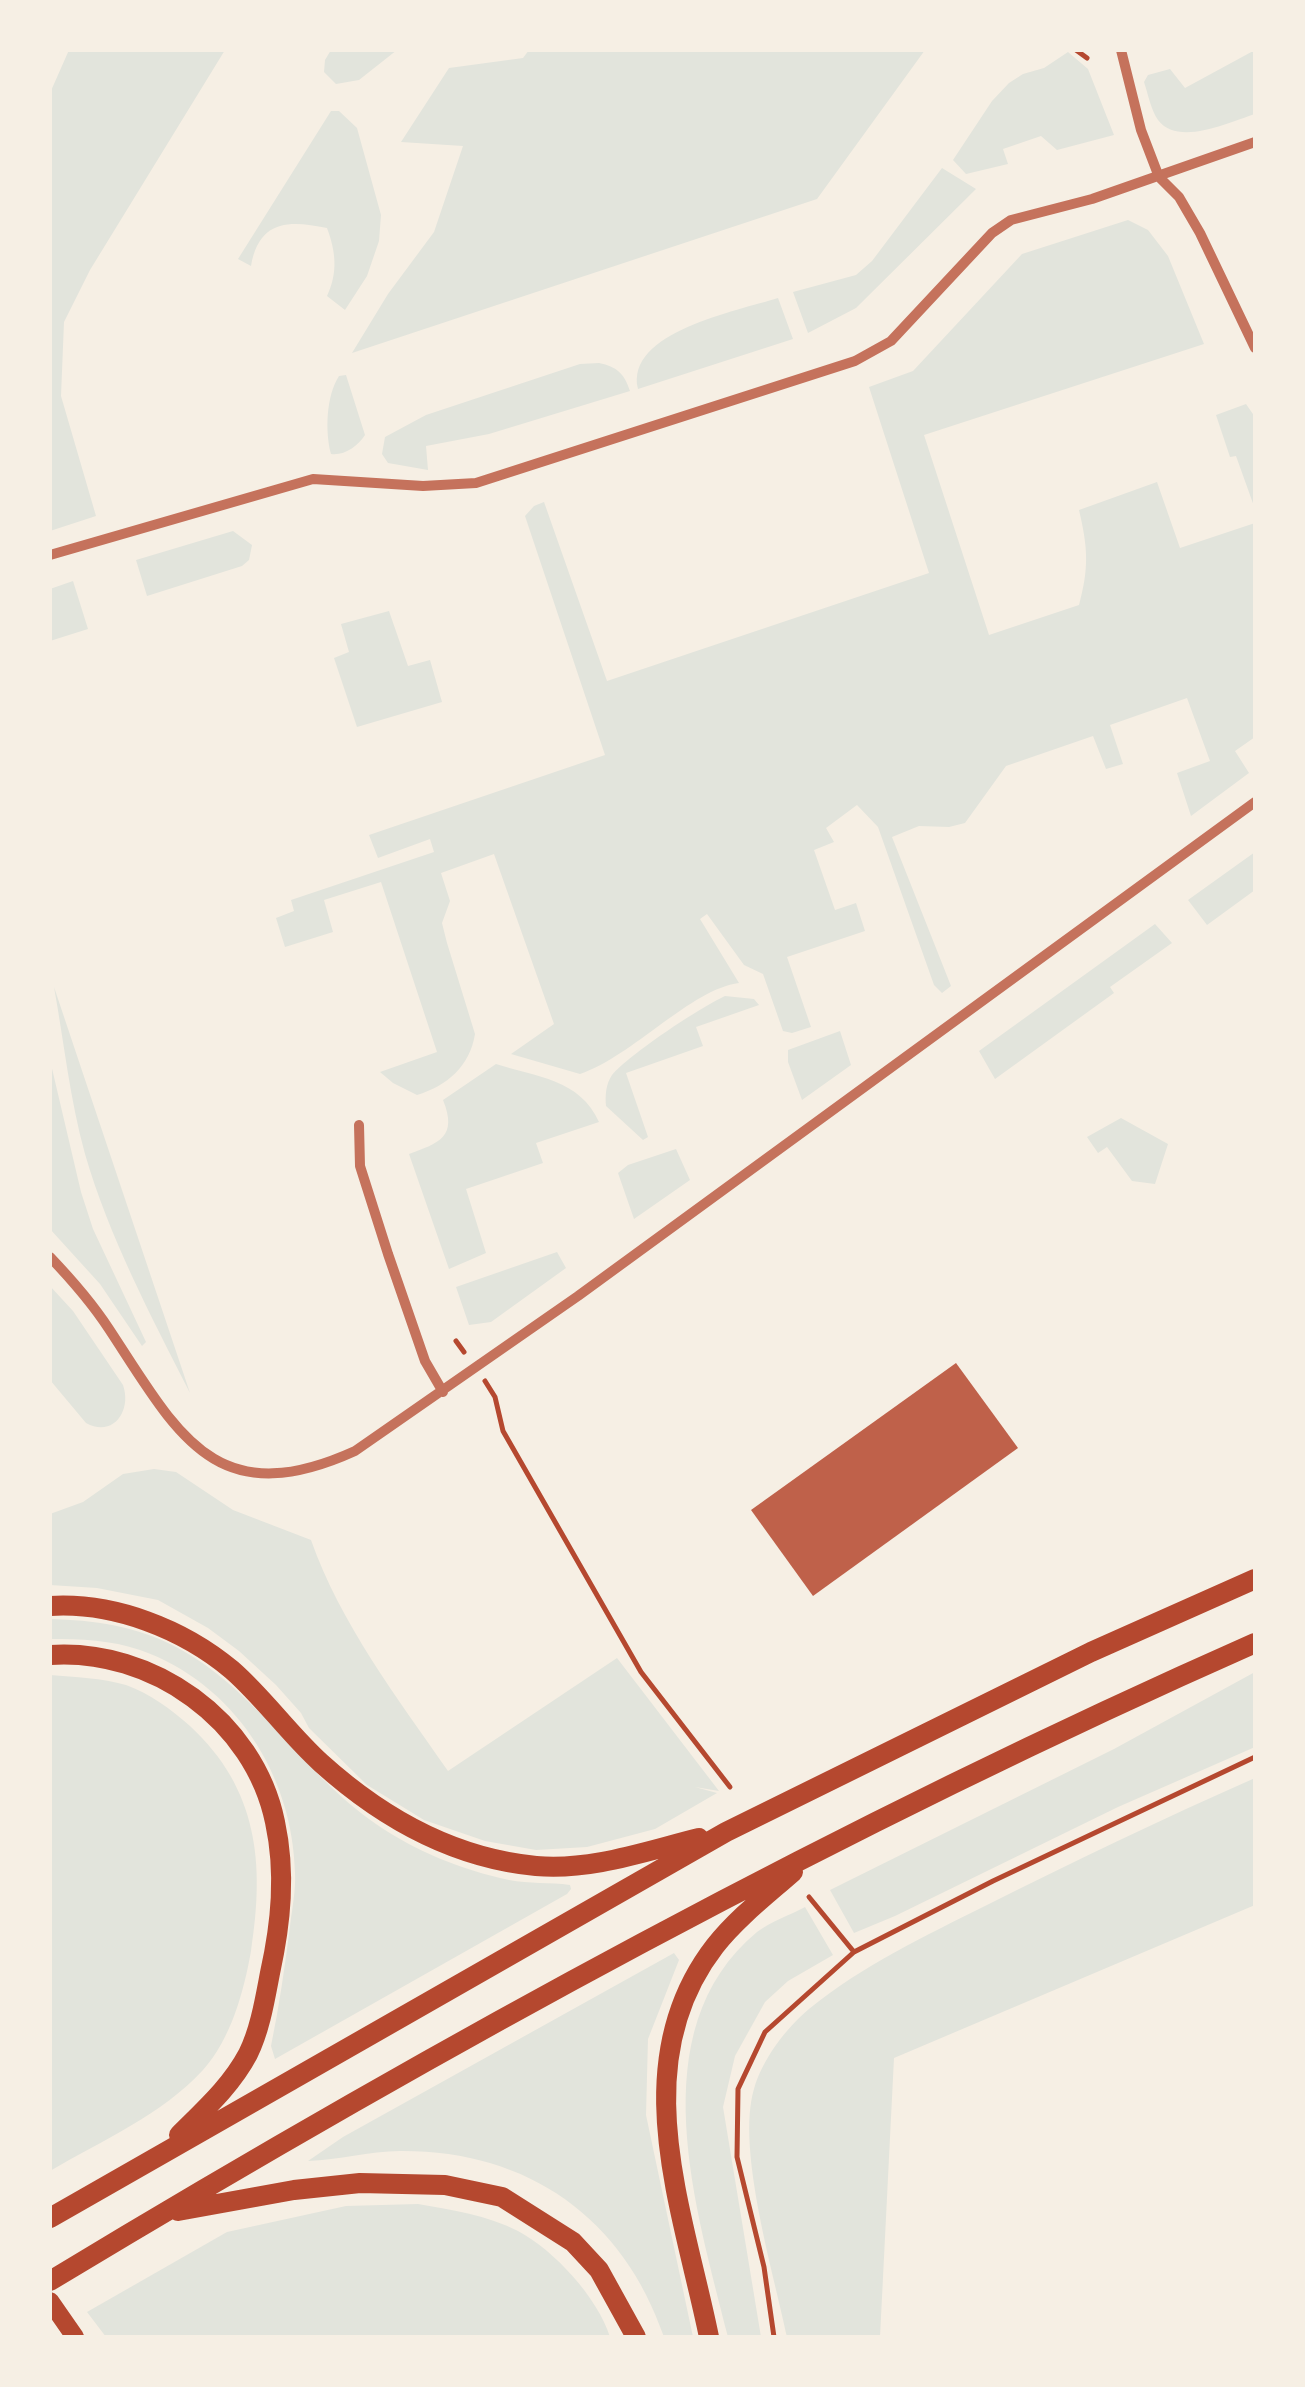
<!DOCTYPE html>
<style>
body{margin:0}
#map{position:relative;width:1305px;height:2387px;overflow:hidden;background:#f6efe4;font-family:"Alegreya Sans",sans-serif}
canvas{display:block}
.frame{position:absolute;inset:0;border:52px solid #f6efe4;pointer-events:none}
</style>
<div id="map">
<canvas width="1305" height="2387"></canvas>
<div class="frame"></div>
</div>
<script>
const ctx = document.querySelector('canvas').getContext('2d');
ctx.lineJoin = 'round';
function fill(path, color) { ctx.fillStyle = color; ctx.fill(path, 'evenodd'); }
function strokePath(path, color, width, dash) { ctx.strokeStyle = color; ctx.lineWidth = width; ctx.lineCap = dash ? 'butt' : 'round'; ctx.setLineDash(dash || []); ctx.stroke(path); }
fill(new Path2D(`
 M69 50H225L90 270 64 322 61 396 96 516 50 531V93Z
 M331 50H397L359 80 336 84 324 72 325 60Z
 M529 50H925L817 199 352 353 388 294 434 232 463 146 401 142 449 68 523 58Z
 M1255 50V114C1230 122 1178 147 1158 120 1151 110 1148 94 1144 82L1148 75 1170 69 1185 88Z
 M1068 52 1088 69 1114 135 1057 150 1041 136 1003 149 1008 164 966 174 953 160 992 101 1009 83 1023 74 1044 68Z
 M331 111H339L357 128 381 215 379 241 367 276 345 310 327 296C338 273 336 252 327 228 289 220 259 220 251 266L238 259Z
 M942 168 976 189 856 308 808 333 793 292 856 275 872 261Z
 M1128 220 1148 230 1168 256 1204 344 924 435 989 635 1079 605C1089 568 1088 548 1079 510L1157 482 1180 548 1255 523V737L1235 751 1249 773 1191 816 1177 773 1210 761 1187 698 1110 725 1123 764 1106 769 1093 736 1006 766 965 823 949 827 919 826 892 837 951 986 942 993 934 985 878 827 857 805 826 828 834 842 814 850 835 910 856 903 865 931 787 957 811 1027 792 1033 783 1031 763 974 744 965 707 914 700 919 739 983C691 989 633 1056 580 1074L511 1054 554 1024 494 854 441 873 450 901 442 923 447 943 475 1034C470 1066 447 1086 417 1095L393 1083 380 1072 437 1052 381 882 324 900 333 932 285 947 276 918 294 911 291 900 434 852 430 839 378 858 369 835 605 755 525 516 534 506 544 502 607 681 929 573 869 387 913 371 1022 254Z
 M778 298 793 339 638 389C625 332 737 311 778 298Z
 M599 363C617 367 624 373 630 391L489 434 426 446 428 470 388 463 382 454 385 437 426 415 580 364Z
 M346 375 365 435C358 446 344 456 331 454 325 432 326 396 339 376Z
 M1246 404 1255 417V509L1236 456 1230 457 1216 415Z
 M233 531 252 545 249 560 242 566 147 596 136 560Z
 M73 581 88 629 50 641V589Z
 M389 611 408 666 430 660 442 702 357 727 334 658 349 652 341 624Z
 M1255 852V890L1207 925 1188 900Z
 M1155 924 1172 943 1110 987 1114 993 995 1079 979 1051Z
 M54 987 190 1393C151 1316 109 1237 85 1154 70 1100 64 1042 54 987Z
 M725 996 754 999 759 1005 696 1027 703 1046 626 1073 648 1137 643 1140 606 1106C605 1095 606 1084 612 1075 630 1054 699 1008 725 996Z
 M840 1031 851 1065 802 1100 788 1062V1050Z
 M50 1060 81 1192 93 1229 146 1342 142 1346 100 1284 50 1229Z
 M496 1064C536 1077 580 1079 599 1122L536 1143 543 1163 466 1189 486 1253 449 1269 409 1154C439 1143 458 1137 443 1100Z
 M1121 1118 1168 1144 1155 1184 1132 1181 1107 1147 1098 1153 1087 1137Z
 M676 1149 690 1180 634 1219 618 1173 628 1165Z
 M557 1252 566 1268 491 1322 469 1325 456 1287Z
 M50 1286 73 1311 123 1385C132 1411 113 1438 86 1423L50 1380Z
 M154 1469 176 1472 233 1510 311 1540C340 1623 398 1699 448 1771L617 1658 719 1791 695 1787 717 1793 655 1829 587 1847 536 1850 485 1841 424 1820 367 1785 309 1728 301 1713 276 1685 239 1651 208 1628 158 1600 97 1588 50 1585V1514L83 1502 123 1474Z
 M50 1619C93 1620 137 1626 176 1647 255 1688 302 1773 376 1824 415 1851 462 1870 509 1880 529 1884 550 1882 570 1885L571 1889 567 1894 275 2059 271 2046C279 2007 285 1966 290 1926 292 1909 296 1890 295 1873 293 1775 234 1683 140 1650 111 1640 81 1639 50 1639Z
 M1255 1672V1747L1118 1807 895 1916 854 1933 830 1890 1114 1749Z
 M50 1675C75 1677 102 1678 126 1685 149 1693 172 1710 190 1726 258 1789 265 1863 251 1951 244 1991 231 2039 203 2070 163 2114 101 2141 50 2171Z
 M1255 1778V1905L894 2058 880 2337H787C774 2274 736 2149 754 2089 762 2060 786 2028 809 2009 863 1965 925 1936 987 1905 1075 1861 1164 1818 1255 1778Z
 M805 1907 833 1955 788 1981 765 2002 735 2056 723 2107 761 2337H728C697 2211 638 2031 757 1932 770 1922 790 1915 805 1907Z
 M674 1953 679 1960 648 2039 646 2115 693 2337H664C623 2217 527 2150 400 2151 369 2151 339 2160 308 2161L343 2137Z
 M418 2204C452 2210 487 2215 518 2231 554 2250 598 2298 610 2337H106L87 2312 227 2232 346 2206Z`), '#e2e4dc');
fill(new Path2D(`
 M956 1363 1018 1448 813 1596 751 1510Z`), '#bf614a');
strokePath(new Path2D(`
 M1076 50 1087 58
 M456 1341 464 1352
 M485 1381 495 1397 503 1431 641 1672 730 1787
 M809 1897 854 1952
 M774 2337 764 2267 737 2157 738 2089 765 2032 854 1952 993 1881 1255 1757`), '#b5482f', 5);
strokePath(new Path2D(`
 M1121 50 1141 130 1159 177 1179 197 1200 233 1255 348
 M50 555 313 479 423 486 476 483 855 361 891 341 992 233 1011 220 1092 199 1255 142
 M359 1125 360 1166 388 1254 425 1361 443 1392
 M50 1257C71 1279 92 1303 109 1329 177 1432 214 1515 355 1451L578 1296 1255 802`), '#c5725c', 10);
strokePath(new Path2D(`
 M50 2301 75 2337`), '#b5482f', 18);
strokePath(new Path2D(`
 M50 1606C114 1602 183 1629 232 1670 264 1698 289 1734 321 1763 382 1818 452 1858 536 1866 591 1871 646 1851 699 1838
 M50 1655C152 1648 254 1720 275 1822 286 1873 281 1923 270 1973 265 1999 260 2030 248 2054 231 2086 205 2109 179 2135
 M178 2211 294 2190 360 2183 445 2185 502 2197 573 2242 599 2270 636 2337
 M50 2218 726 1832 1091 1652 1255 1579
 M50 2281C439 2046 839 1827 1255 1643
 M709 2337C683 2209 624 2063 715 1946 737 1918 767 1895 793 1872`), '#b5482f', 20);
</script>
